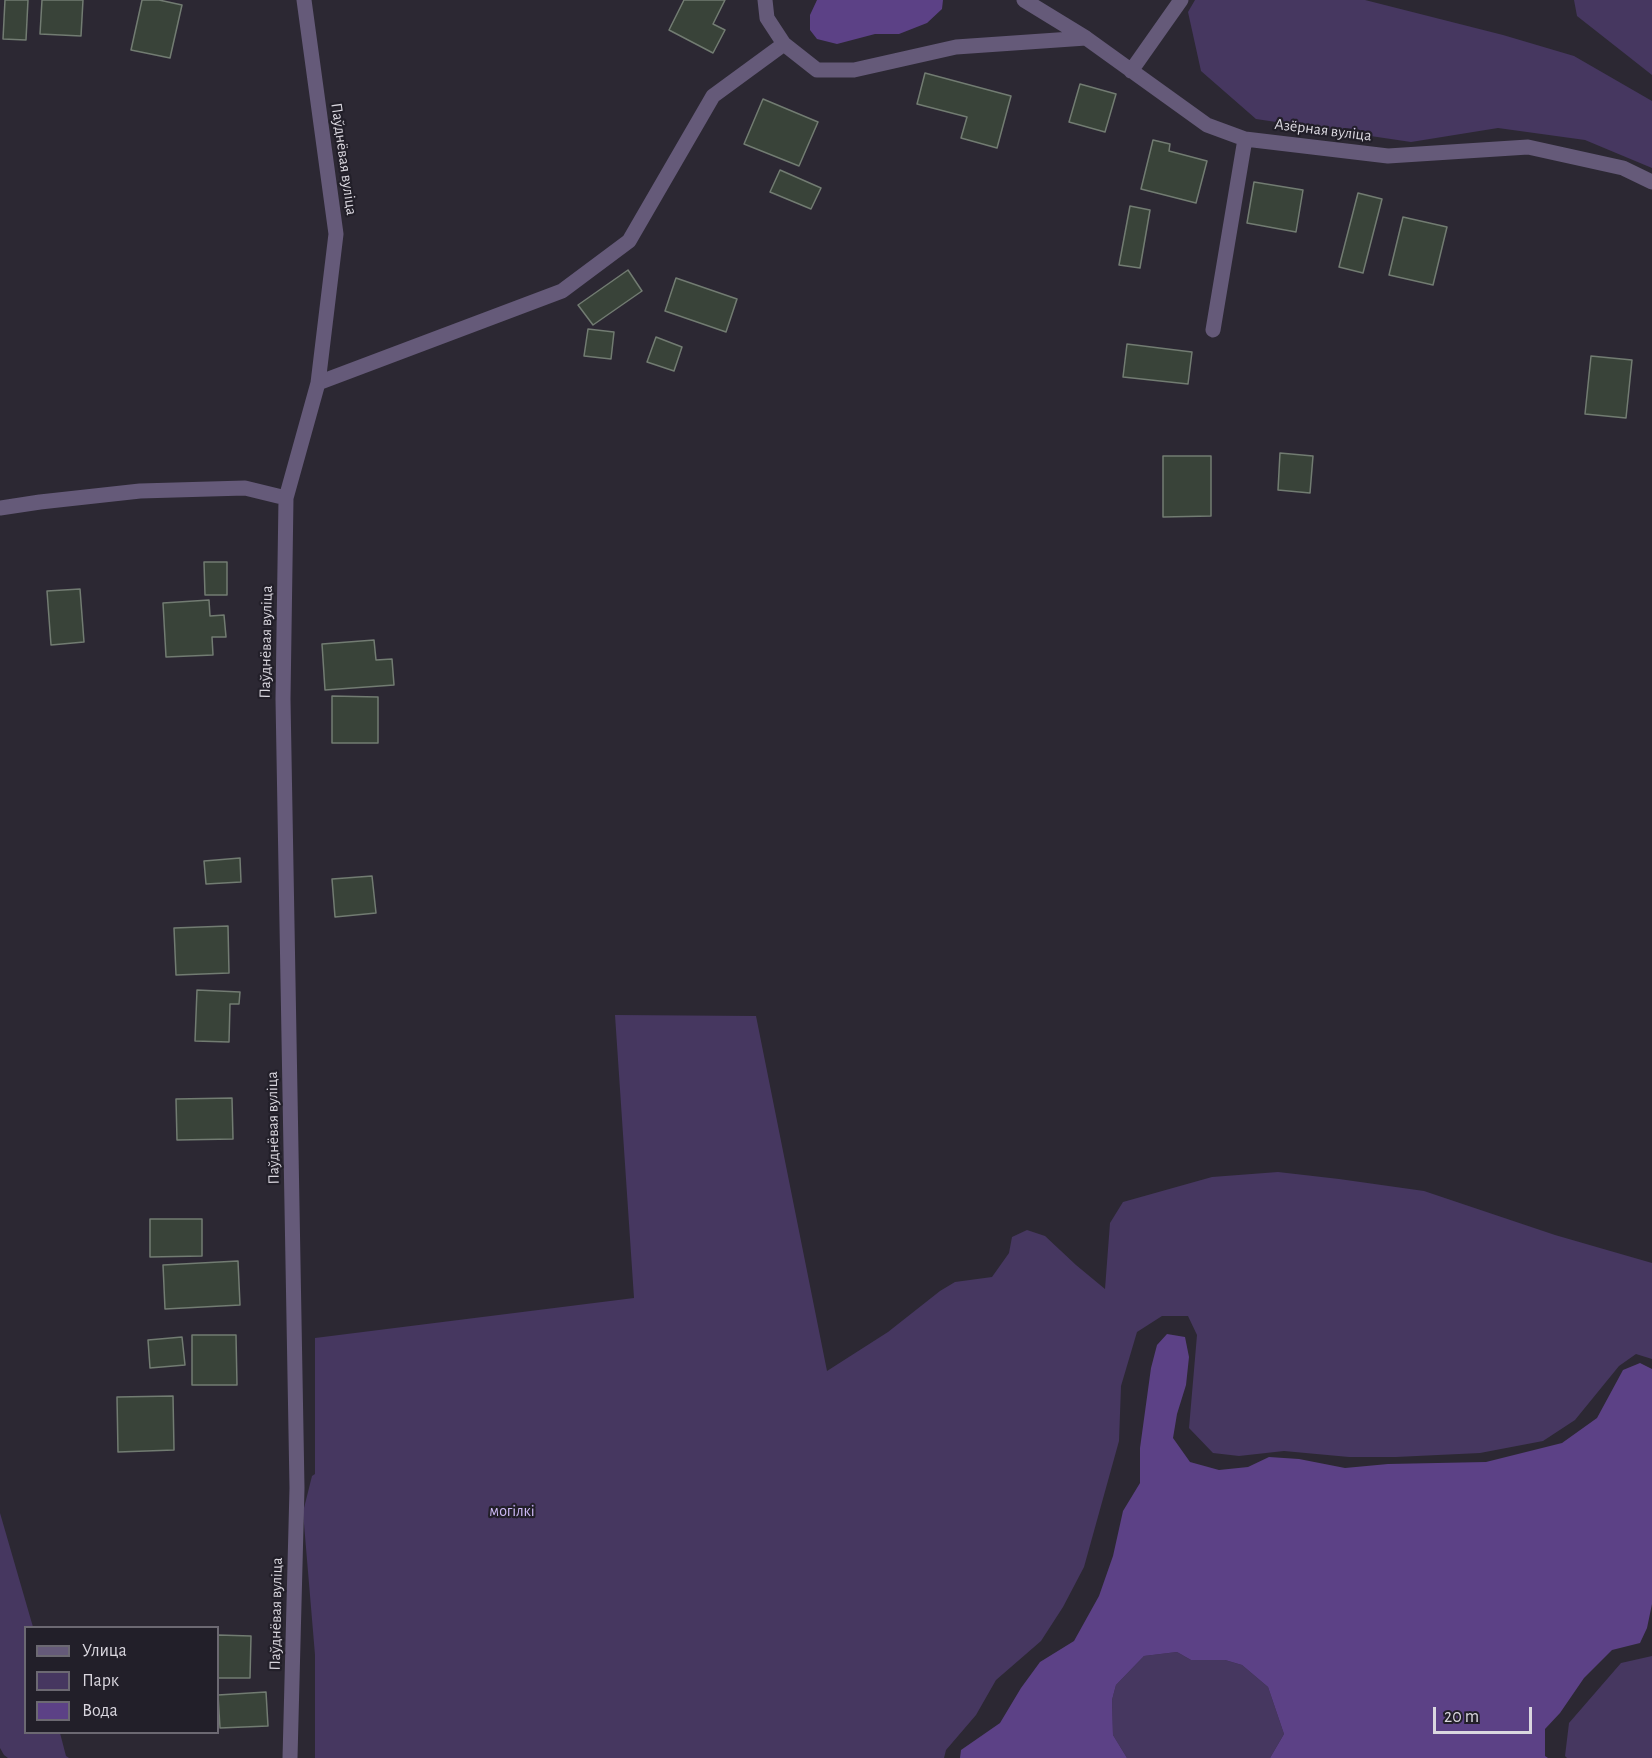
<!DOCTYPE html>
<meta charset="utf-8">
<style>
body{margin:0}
#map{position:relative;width:1652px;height:1758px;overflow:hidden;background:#2c2833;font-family:"Alegreya Sans",sans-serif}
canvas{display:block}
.legend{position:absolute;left:24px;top:1626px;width:195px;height:108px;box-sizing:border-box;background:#221f29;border:2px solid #6c6972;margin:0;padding:8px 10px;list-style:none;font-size:18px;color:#dad7df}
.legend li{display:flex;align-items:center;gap:12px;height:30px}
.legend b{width:30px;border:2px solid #6c6972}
.scale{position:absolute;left:1433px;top:1707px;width:99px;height:27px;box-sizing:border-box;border:3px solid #dad7df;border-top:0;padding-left:8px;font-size:18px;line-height:21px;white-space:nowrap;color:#dad7df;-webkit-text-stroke:4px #221f29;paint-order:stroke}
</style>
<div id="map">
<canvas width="1652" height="1758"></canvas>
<ul class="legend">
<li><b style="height:8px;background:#655a79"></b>Улица</li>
<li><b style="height:16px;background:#463760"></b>Парк</li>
<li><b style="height:16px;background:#5c4186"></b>Вода</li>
</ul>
<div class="scale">20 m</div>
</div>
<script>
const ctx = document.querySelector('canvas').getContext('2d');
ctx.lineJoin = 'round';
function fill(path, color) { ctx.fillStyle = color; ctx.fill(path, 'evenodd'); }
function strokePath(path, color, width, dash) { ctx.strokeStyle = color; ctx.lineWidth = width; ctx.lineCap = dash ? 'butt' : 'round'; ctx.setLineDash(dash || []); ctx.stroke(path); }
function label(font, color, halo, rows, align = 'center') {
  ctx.font = font + ' "Alegreya Sans",sans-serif'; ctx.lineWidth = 4.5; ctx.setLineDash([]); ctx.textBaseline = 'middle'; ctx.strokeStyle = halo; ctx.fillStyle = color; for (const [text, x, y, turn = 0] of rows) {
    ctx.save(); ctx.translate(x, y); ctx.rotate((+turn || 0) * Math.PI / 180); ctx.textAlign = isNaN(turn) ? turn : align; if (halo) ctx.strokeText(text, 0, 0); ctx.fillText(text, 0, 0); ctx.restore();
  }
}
fill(new Path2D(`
 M1195 0H1365L1503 35 1574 56 1652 101V168L1585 140 1498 128 1411 142 1256 119 1201 71 1188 12Z
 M1574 0H1652V75L1577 16Z
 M615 1015 756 1016 827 1371 888 1332 940 1291 955 1282 992 1277 1009 1253 1012 1237 1027 1230 1045 1236 1076 1265 1105 1289 1110 1223 1123 1202 1212 1177 1278 1172 1339 1179 1424 1191 1555 1235 1652 1263V1359L1636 1354 1619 1366 1575 1420 1543 1441 1480 1453 1396 1457H1349L1284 1451 1239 1456 1213 1453 1189 1428 1197 1335 1188 1316H1162L1137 1332 1121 1386 1119 1441 1084 1567 1063 1607 1041 1641 996 1680 976 1715 946 1750 944 1758H315V1655L303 1512 312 1476 315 1474V1338L634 1298Z
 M0 1513 33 1627 26 1628V1732L60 1733 66 1756 69 1758H8L4 1755 0 1748Z
 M1177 1652 1191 1660H1225L1242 1665 1268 1687 1284 1734 1270 1758H1127L1113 1735 1112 1700 1116 1685 1144 1656Z
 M1652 1656V1758H1567L1565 1756 1569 1723 1621 1663Z`), '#463760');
fill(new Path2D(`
 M817 0H943L942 9 927 23 899 34H875L837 44 817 39 810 30V15Z
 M1167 1334 1185 1337 1189 1357 1186 1385 1177 1414 1173 1438 1190 1462 1219 1470 1248 1467 1269 1457 1299 1459 1345 1468 1388 1464 1486 1462 1562 1443 1597 1418 1623 1370 1640 1363 1652 1369V1604L1647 1628 1640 1643 1612 1650 1584 1678 1560 1713 1545 1729V1756L1548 1758H1270L1284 1734 1268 1687 1242 1665 1225 1660H1191L1177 1652 1144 1656 1116 1685 1112 1700 1113 1735 1127 1758H960L961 1750 1000 1723 1021 1688 1040 1662 1074 1641 1099 1596 1113 1556 1123 1511 1140 1483V1448L1151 1368 1157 1345Z`), '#5c4186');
const building = new Path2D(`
 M5 0H28L26 40 3 39Z
 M42 0H83L81 36 40 34Z
 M142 0H159L182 5 170 58 131 50Z
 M684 0H725L713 24 725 30 713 53 669 30Z
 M925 73 1011 96 997 148 961 138 967 117 917 104Z
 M1080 84 1116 94 1105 132 1069 122Z
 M763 99 818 122 799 166 744 144Z
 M1153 140 1170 144 1169 151 1207 161 1196 203 1141 189Z
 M780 170 821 188 811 209 770 192Z
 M1254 182 1303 190 1296 232 1247 223Z
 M1358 193 1382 199 1363 273 1339 267Z
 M1130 206 1150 210 1140 268 1119 265Z
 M1403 217 1447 227 1433 285 1389 275Z
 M628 270 642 291 593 325 578 305Z
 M676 278 737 299 726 332 665 311Z
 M588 329 614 332 611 359 584 356Z
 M656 337 682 347 674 371 647 362Z
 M1127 344 1192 352 1188 384 1123 377Z
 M1591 356 1632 360 1626 418 1585 414Z
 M1280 453 1313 456 1310 493 1278 490Z
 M1163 456H1211V516L1163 517Z
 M204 562H227V595H205Z
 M80 589 84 642 51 645 47 591Z
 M209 600 210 616 224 615 226 637H212L213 655 166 657 163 603Z
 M374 640 376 660 392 659 394 685 325 690 322 644Z
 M332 696 378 697V743H332Z
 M240 858 241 882 206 884 204 861Z
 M372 876 376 913 335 917 332 879Z
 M228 926 229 973 176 975 174 928Z
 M197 990 240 992 239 1004H230L229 1042 195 1041Z
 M232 1098 233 1139 177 1140 176 1099Z
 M150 1219H202V1256L150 1257Z
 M238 1261 240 1305 165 1309 163 1265Z
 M192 1335H236L237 1385H192Z
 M182 1337 185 1365 150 1368 148 1340Z
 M173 1396 174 1450 118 1452 117 1397Z
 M218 1635 251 1636 250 1678H218Z
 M266 1692 268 1726 220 1728 218 1695Z`);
fill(building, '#394339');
strokePath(building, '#727c72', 1.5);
strokePath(new Path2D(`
 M765 0 767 18 784 44
 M1024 0 1086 38 1207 125 1245 139 1388 156 1528 147 1623 168 1652 182
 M1131 71 1181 0
 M1213 330 1245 139
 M318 383 562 291 629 241 713 96 784 44 817 70H854L956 47 1086 38
 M0 508 40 502 140 491 245 488 286 498
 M290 1758 297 1488 283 699 286 498 318 383 336 234 304 0`), '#655a79', 15);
label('16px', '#dad7df', '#221f29', [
 ["Азёрная вуліца",1323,130,7],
 ["Паўднёвая вуліца",344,159,82],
 ["Паўднёвая вуліца",266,642,-89],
 ["Паўднёвая вуліца",273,1128,-91],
 ["Паўднёвая вуліца",276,1614,-89]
]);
label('16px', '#cdb9f5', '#221f29', [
 ["могілкі",512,1511]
]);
</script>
